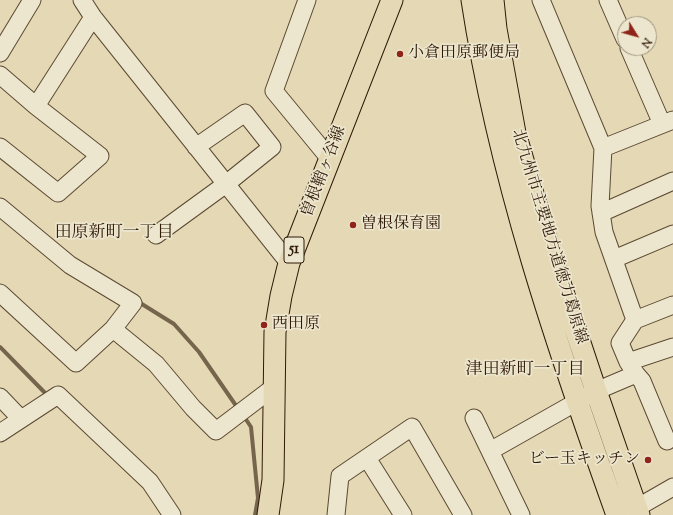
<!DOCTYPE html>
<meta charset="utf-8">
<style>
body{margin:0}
#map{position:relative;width:673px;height:515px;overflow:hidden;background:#e4d9b4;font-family:"Sorts Mill Goudy",serif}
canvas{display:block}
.north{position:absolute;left:617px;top:16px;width:40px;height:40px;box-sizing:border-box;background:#ede6ce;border:1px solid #a1947f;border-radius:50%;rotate:127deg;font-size:11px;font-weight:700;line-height:16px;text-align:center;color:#2f1908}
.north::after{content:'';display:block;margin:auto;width:14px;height:18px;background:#8f2418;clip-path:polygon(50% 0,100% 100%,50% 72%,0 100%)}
</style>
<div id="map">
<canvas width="673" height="515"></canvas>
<div class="north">N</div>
</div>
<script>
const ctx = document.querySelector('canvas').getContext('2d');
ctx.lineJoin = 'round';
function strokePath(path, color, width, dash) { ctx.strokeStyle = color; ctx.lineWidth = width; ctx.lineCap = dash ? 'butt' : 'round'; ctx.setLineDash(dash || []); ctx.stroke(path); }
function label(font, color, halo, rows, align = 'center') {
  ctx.font = font + ' "Sorts Mill Goudy","Noto Serif JP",serif'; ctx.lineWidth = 3.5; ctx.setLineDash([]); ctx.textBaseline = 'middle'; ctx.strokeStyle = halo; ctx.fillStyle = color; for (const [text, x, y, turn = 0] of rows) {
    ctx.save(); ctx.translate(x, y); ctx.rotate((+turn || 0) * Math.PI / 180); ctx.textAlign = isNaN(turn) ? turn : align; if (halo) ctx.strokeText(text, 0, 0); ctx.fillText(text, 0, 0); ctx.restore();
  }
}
strokePath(new Path2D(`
 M137 301 174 324 199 352 239 410
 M0 347 49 397
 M243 415 251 427 258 498 255 515`), '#76654c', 4);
const minor = new Path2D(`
 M82 0 93 17 289 263
 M307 0 274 91 330 159
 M608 0 625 39
 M629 48 662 124
 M0 53 32 0
 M0 75 36 106
 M0 147 58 193 100 156 36 106 93 17
 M603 148 673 120
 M0 207 70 265 133 303 113 329
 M601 213 673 181
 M156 235 226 184 272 147 245 113 196 147
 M614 259 673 234
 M0 293 76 363 113 329 156 364 193 408 216 431 274 387
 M635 320 673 305
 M628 362 673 347
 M636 374 642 381 667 441
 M0 397 21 419
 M474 418 521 515
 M0 433 58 395 150 482 172 515
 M490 451 596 391 636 374 628 362 620 343 635 320 604 232 600 206 603 148 541 0
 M367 458 403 515
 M626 514 673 487
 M336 515 340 476 412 427 463 515`);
const major = new Path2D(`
 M472 0C499 177 557 347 617 515
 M493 0 496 29 515 133 553 262 596 391 639 515
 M268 515 273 480 275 332 281 296 289 263 392 0`);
strokePath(minor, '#5c4933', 19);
strokePath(major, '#2f1908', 23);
strokePath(minor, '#ede6ce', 17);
strokePath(major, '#e4d9b4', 21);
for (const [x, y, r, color] of [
 [400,54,4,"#8f2418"],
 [353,225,4,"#8f2418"],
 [264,325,4,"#8f2418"],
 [648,460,4,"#8f2418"]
]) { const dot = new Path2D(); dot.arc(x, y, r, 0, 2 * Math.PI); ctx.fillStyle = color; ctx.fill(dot); strokePath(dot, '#ede6ce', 1.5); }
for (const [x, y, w] of [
 [294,250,20]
]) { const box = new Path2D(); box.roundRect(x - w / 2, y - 13, w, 26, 3); ctx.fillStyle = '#ede6ce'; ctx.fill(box); strokePath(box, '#2f1908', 1); }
label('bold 15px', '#2f1908', null, [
 ["51",294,250]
]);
label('16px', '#2f1908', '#ede6ce', [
 ["小倉田原郵便局",408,54],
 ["曽根保育園",361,225],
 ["西田原",272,325],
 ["ビー玉キッチン",640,460,"right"]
], 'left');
label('16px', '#2f1908', '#ede6ce', [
 ["曽根鞘ヶ谷線",325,172,-69],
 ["北九州市主要地方道徳力葛原線",548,237,73]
]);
label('17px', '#2f1908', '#ede6ce', [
 ["田原新町一丁目",114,234],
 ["津田新町一丁目",525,371]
]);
</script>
